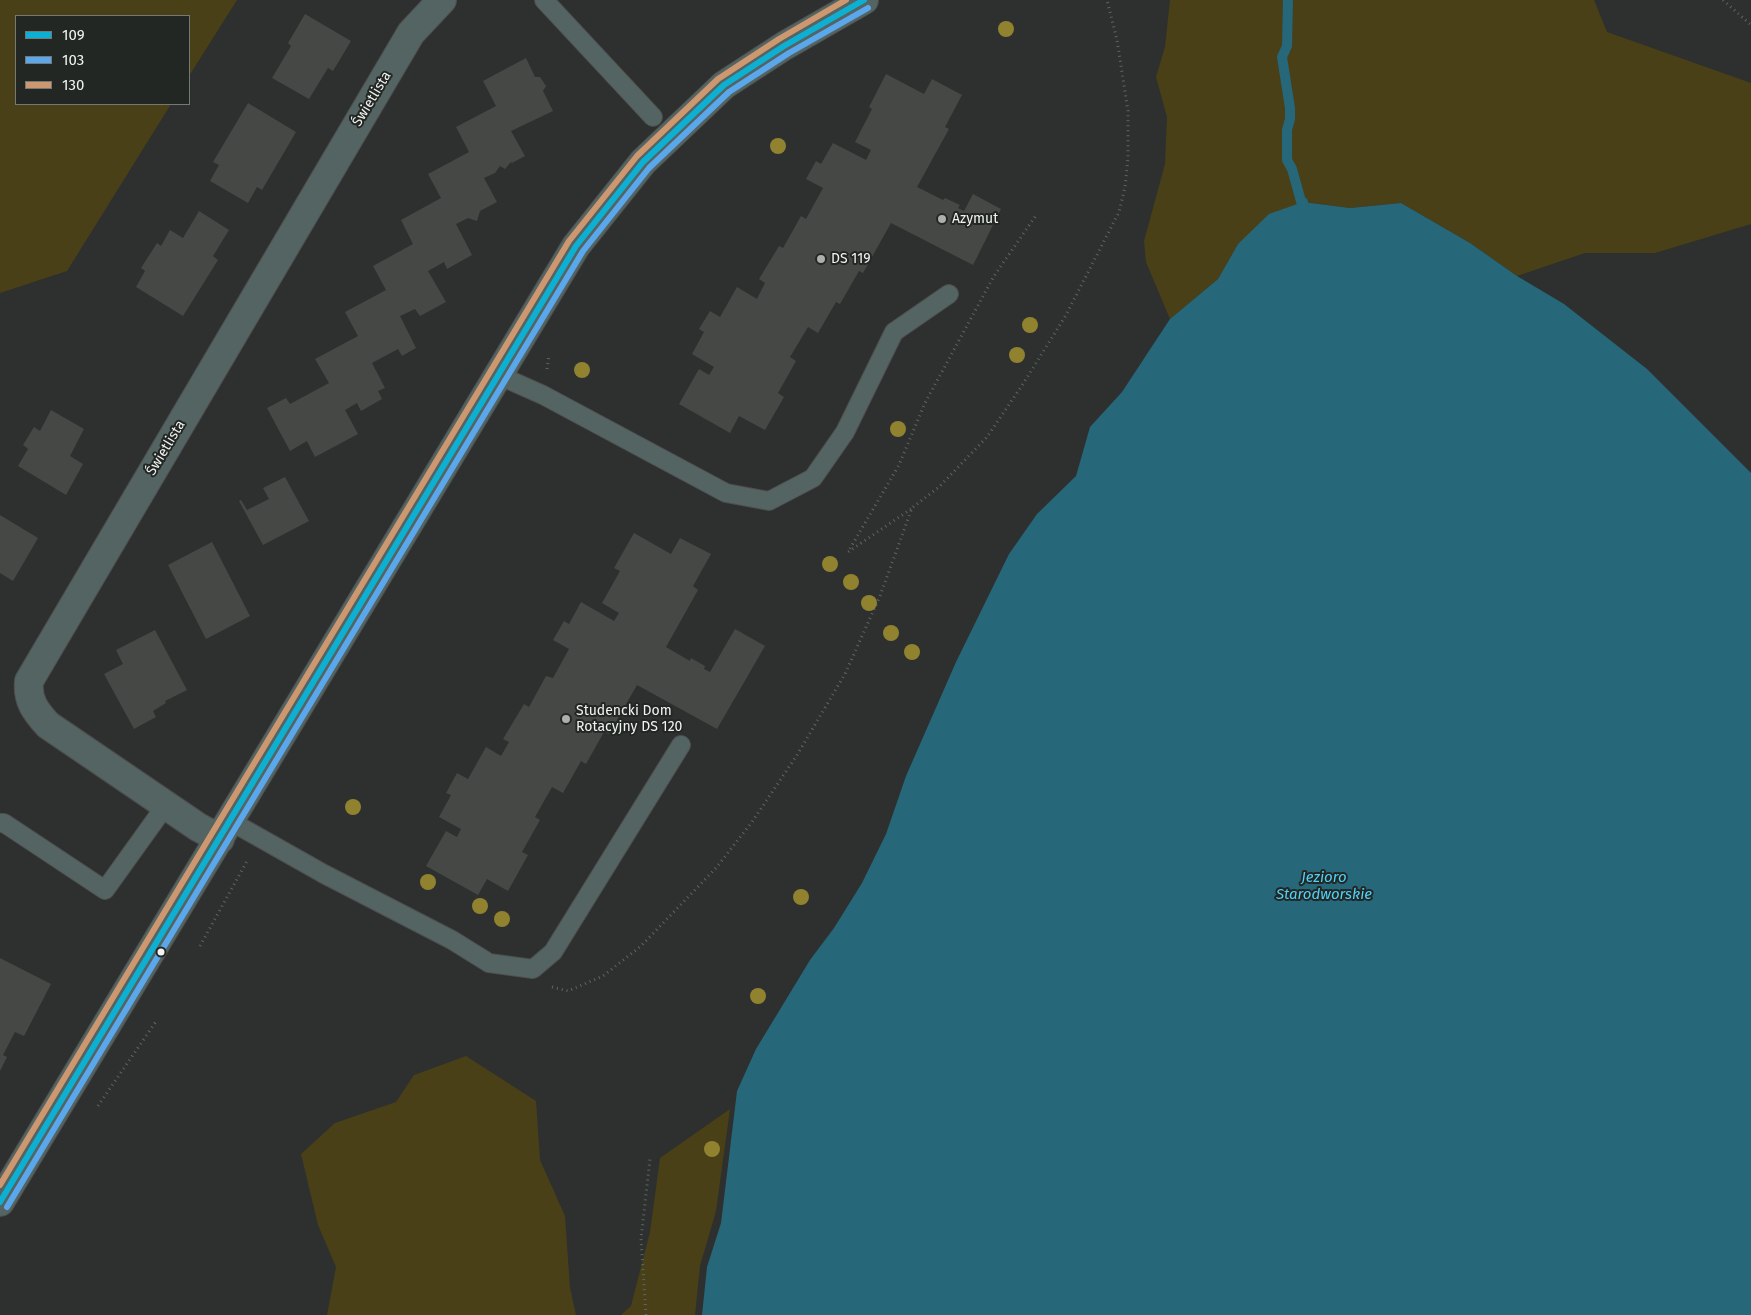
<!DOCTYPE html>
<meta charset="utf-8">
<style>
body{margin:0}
#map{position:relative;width:1751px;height:1315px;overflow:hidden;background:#2d302e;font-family:"Fira Sans",sans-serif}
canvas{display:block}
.legend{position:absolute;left:15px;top:15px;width:175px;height:90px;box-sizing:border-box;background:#232724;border:1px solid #757976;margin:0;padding:6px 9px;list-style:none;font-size:15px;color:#f0f3f1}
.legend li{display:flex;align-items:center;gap:10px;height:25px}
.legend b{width:25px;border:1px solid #757976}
</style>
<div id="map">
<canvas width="1751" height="1315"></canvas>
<ul class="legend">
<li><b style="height:6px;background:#0dafd3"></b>109</li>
<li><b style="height:6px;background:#5aa8eb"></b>103</li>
<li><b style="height:6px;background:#cd976f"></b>130</li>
</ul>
</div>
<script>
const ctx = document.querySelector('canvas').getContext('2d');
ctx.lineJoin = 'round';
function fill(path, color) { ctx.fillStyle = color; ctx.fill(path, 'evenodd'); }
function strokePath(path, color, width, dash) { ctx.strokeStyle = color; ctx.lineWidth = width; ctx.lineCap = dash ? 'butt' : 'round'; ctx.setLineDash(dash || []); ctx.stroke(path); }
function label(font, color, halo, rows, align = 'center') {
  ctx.font = font + ' "Fira Sans",sans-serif'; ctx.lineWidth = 4; ctx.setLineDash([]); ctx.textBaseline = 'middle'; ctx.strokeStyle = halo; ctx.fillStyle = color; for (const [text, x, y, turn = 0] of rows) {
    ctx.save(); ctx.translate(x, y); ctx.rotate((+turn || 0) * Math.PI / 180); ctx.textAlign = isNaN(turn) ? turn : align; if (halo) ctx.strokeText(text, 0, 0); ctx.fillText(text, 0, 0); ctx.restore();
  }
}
fill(new Path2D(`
 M0 0H237L189 76V16H16V104H171L67 271 0 293Z
 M1170 0H1594L1607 32 1751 83V224L1655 253H1585L1517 276 1470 243 1401 203 1350 208 1303 202 1238 244 1218 279 1170 319 1146 262 1144 241 1165 164 1167 117 1156 77 1165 47Z
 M466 1056 536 1101 540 1160 565 1216 570 1288 576 1315H327L336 1267 318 1225 301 1154 335 1123 396 1102 414 1075Z
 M730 1109 716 1211 700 1266 695 1315H621L631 1306 650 1232 660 1158Z`), '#494017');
fill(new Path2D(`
 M1303 202 1350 208 1401 203 1470 243 1517 276 1564 304 1647 369 1751 473V1315H702L707 1267 721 1223 737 1091 756 1049 810 960 834 928 862 883 886 834 906 776 956 662 1009 554 1037 514 1076 476 1090 427 1122 392 1170 319 1218 279 1238 244 1269 214Z`), '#26677a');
strokePath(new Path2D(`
 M1288 0 1287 46 1282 57 1290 108V119L1287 130V160L1292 169 1304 212 1303 202`), '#26677a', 10);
fill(new Path2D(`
 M305 14 351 41 333 71 328 68 309 99 272 78 291 46 288 43Z
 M526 58 535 77H540L546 86 543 91 553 111 511 131 525 156 512 163 511 162 505 169 500 166 495 173 484 178 497 202 480 211 477 221 468 218 456 224 472 255 447 269 444 262 428 271 446 302 420 316 415 309 400 316 416 348 402 356 398 349 372 363 385 388 378 391 382 399 361 411 357 403 345 410 358 434 315 457 307 441 290 451 267 408 286 398 290 404 329 383 315 359 358 336 345 312 386 290 373 266 413 244 401 220 441 198 428 174 469 152 456 127 496 106 483 81Z
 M886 74 924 94 932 79 962 95 945 127 949 129 917 187 943 200 945 198 960 205 958 208 964 211 973 194 1001 209 973 265 891 223 863 273 859 271 840 304 836 302 818 333 808 327 790 357 796 361 778 393 784 397 765 430 739 416 730 433 679 404 699 369 709 375 714 367 692 354 704 332 699 329 710 311 720 317 737 287 757 299 765 283 759 279 779 246 783 248 801 216 806 219 823 188 806 179 816 161 821 164 833 143 866 160 871 150 855 142 872 109 869 107Z
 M248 103 296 132 262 190 257 187 248 203 210 181 219 165 213 162Z
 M199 211 229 230 213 256 218 260 183 316 136 287 145 271 141 268 157 243 161 246 170 230 183 238Z
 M51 410 84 429 70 456 83 464 66 495 18 466 28 449 23 445 34 427 40 431Z
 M285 477 309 521 263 545 239 501 241 500 247 510 269 499 263 488Z
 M0 515 38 538 13 581 0 573Z
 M634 533 671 554 680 538 711 554 693 586 698 590 666 647 690 661 691 658 705 666 704 669 710 672 735 629 765 646 717 729 637 685 609 734 604 732 586 764 581 761 563 793 552 787 535 817 540 820 522 852 528 855 508 891 487 879 478 895 426 866 446 831 457 837 461 829 439 817 451 795 446 793 457 773 468 779 486 747 501 756 509 742 503 739 524 704 529 707 546 676 553 678 569 649 553 640 564 621 569 624 581 602 614 621 619 613 602 603 620 571 614 568Z
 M212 542 250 616 206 639 168 565Z
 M155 630 187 690 165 701 166 703 153 711 156 717 134 729 104 674 123 664 116 650Z
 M0 958 51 984 24 1036 15 1032 3 1055 7 1057 0 1071Z`), '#464846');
const lane = new Path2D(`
 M544 0 653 117
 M498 375 543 395 726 493 769 501 813 478 845 432 894 332 949 294
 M230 821 324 874 452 940 489 963 533 969 553 952 681 745
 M0 823H4L105 890 166 805`);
const street = new Path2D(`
 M220 839 198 827 48 725C35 711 27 700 29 681L411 33 442 0
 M0 1202 576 246 643 162 724 85 784 46 864 0`);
strokePath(lane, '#4d4e4d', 20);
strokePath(street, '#4d4e4d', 30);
strokePath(new Path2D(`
 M1723 0 1751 25
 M547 369 549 355
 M911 509 848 552 899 465 925 403 994 276 1037 214
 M200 946 247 861
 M552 987 568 991 603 976 641 946 716 868 752 822 797 755 845 674 880 596 912 508 939 487 987 437 1023 384 1066 315 1119 212 1125 187 1128 158V111L1117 40 1107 0
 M98 1106 157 1020
 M646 1315 641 1239 650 1159`), '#5c6665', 3, [1, 4]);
strokePath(lane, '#546462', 18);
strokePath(street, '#546462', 28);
strokePath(new Path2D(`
 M0 1202 576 246 643 162 724 85 784 46 864 0`), '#0dafd3', 6);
strokePath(new Path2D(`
 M7 1207 583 251 649 168 729 92 789 53 868 8`), '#5aa8eb', 6);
strokePath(new Path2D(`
 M0 1185 569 241 637 156 718 79 779 39 846 0`), '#cd976f', 6);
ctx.fillStyle = '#918230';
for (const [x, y] of [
 [1006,29],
 [778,146],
 [1030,325],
 [1017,355],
 [582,370],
 [898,429],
 [830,564],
 [851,582],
 [869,603],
 [891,633],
 [912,652],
 [353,807],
 [428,882],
 [801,897],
 [480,906],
 [502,919],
 [758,996],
 [712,1149]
]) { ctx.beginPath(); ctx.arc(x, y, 8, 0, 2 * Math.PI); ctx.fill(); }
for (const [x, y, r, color] of [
 [942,219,5,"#acafad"],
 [821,259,5,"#acafad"],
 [566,719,5,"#acafad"],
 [161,952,4.5,"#f0f3f1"]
]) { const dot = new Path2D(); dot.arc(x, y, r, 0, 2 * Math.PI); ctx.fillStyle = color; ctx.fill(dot); strokePath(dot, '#232724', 2); }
label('14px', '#f0f3f1', '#232724', [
 ["Świetlista",372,99,-59],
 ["Świetlista",166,448,-59]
]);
label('14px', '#f0f3f1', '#232724', [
 ["Azymut",952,219],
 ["DS 119",831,259],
 ["Studencki Dom",576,711],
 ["Rotacyjny DS 120",576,727]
], 'left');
label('italic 15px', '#4ed2fa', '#232724', [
 ["Jezioro",1324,878],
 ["Starodworskie",1324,895]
]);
</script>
